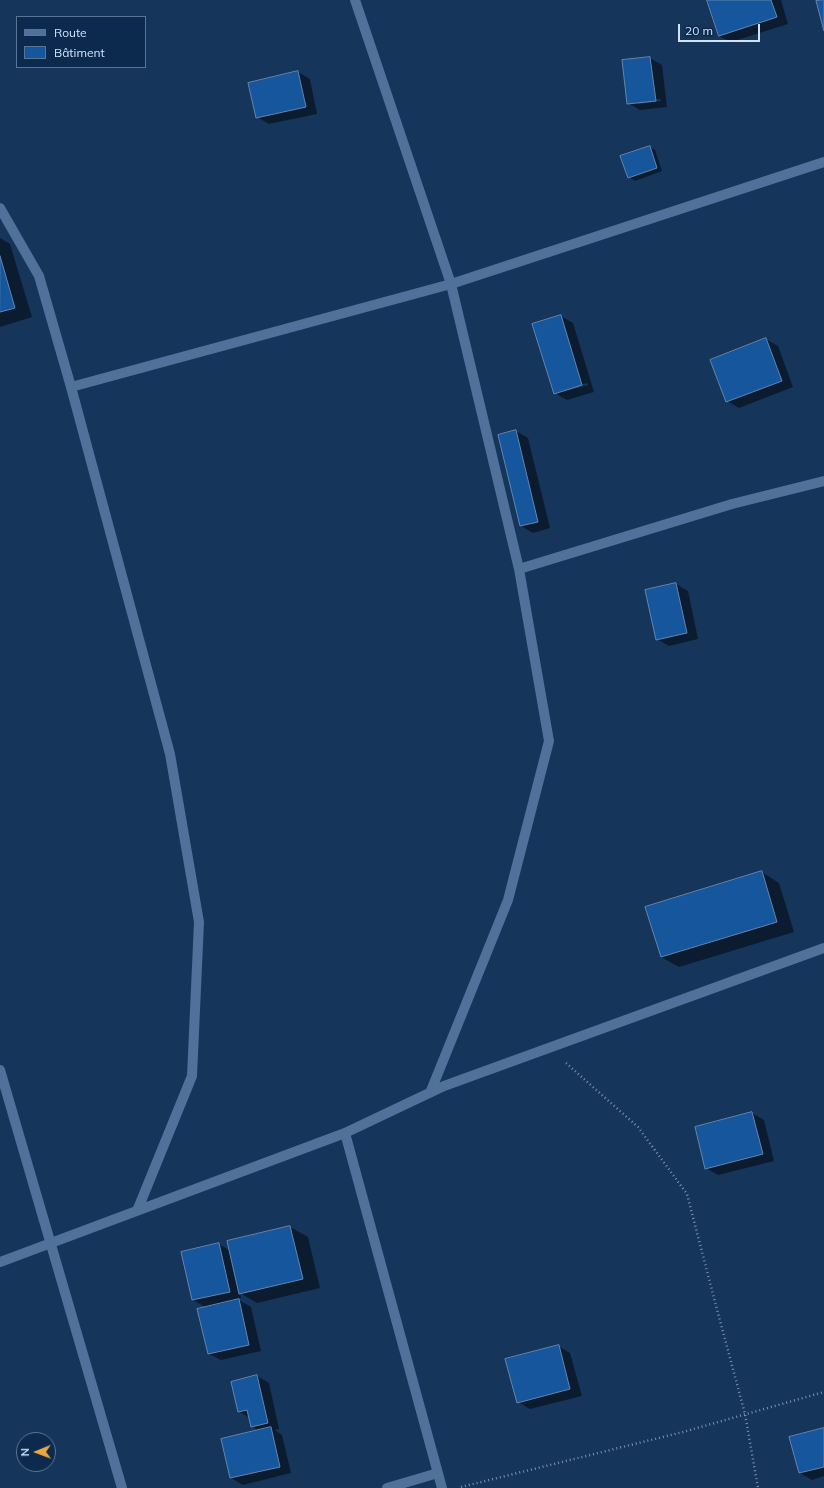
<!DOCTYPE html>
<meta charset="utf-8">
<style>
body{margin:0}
#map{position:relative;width:824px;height:1488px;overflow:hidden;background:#16355a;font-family:Mulish,sans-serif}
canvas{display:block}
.legend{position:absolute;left:16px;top:16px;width:130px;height:52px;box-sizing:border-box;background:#0b2a4e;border:1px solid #5a7493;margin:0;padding:5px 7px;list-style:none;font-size:12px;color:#d0e3fa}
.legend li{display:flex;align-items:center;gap:8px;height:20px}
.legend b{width:20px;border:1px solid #5a7493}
.north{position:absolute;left:16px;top:1432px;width:40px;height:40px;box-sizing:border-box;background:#0b2a4e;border:1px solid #5a7493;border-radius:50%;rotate:269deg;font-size:11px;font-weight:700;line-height:16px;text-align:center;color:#d0e3fa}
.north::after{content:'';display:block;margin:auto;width:14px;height:18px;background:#eda83c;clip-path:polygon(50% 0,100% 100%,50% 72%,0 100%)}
.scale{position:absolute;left:678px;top:24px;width:82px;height:18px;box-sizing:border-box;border:2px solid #d0e3fa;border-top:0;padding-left:5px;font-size:12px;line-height:14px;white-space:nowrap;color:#d0e3fa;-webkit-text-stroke:3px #0b2a4e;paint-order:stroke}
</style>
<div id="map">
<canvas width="824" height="1488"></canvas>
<ul class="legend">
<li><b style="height:5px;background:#50719a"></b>Route</li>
<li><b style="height:11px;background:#15569c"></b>Bâtiment</li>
</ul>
<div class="north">N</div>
<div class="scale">20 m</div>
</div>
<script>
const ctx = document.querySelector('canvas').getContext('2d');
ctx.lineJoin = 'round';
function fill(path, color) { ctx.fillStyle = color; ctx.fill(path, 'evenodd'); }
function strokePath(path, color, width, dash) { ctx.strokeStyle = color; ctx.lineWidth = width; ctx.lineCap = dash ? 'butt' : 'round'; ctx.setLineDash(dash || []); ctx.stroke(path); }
fill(new Path2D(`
 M708 0H781L788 24 731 42 719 36Z
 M650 58 662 65 667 107 640 110 628 103ZM660 99 661 101 638 104V102Z
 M298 72 310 79 317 114 269 124 257 117Z
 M650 147 655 150 662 171 635 181 629 177Z
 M0 238 10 244 32 317 0 327Z
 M561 316 573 323 594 392 567 400 555 393ZM587 383 588 385 562 392V390Z
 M766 339 778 346 793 387 739 408 727 401Z
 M516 431 528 438 550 528 533 533 521 526Z
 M676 584 688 591 698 639 669 646 657 639Z
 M762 872 779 883 794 932 679 967 661 957Z
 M752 1113 764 1120 774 1161 718 1175 706 1168Z
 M290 1227 308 1237 320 1288 257 1303 240 1293 241 1298 237 1299 251 1307 261 1351 221 1360 209 1354 207 1308 193 1300 219 1244 230 1251Z
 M558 1346 570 1353 582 1396 530 1409 518 1402Z
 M257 1376 269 1383 279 1429 275 1430 282 1435 291 1473 243 1485 231 1478 222 1439 259 1431 252 1426 250 1418 238 1411Z
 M824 1429V1476L812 1480 800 1473Z`), '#0007');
const building = new Path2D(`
 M707 0H771L777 17 719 36Z
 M824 0V31L816 1Z
 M650 57 656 101 627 104 622 60Z
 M298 71 306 107 256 118 248 83Z
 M650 146 657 168 628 178 620 156Z
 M0 256 15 308 0 312Z
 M561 315 582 385 554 394 532 324Z
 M766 338 782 381 726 402 710 360Z
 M516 430 538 522 520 526 498 435Z
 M676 583 687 633 656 640 645 590Z
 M762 871 777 922 661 957 645 907Z
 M752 1112 763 1154 705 1169 695 1127Z
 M290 1226 303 1279 239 1294 227 1241Z
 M219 1243 230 1292 192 1300 181 1252Z
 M239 1299 249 1345 208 1354 197 1309Z
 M559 1345 570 1389 517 1403 505 1359Z
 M257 1375 268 1423 251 1427 247 1410 238 1412 231 1382Z
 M271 1427 280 1467 230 1478 221 1439Z
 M824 1428V1467L799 1473 789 1437Z`);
fill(building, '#15569c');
strokePath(building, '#6385af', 1);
strokePath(new Path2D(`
 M566 1063 638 1127 687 1194 715 1302 745 1414 758 1488
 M461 1487 683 1432 824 1392`), '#7992af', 2.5, [1, 3]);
strokePath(new Path2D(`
 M355 0 451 284 519 569 549 741 508 900 430 1093
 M0 208 39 276 71 387 170 754 199 922 192 1076 137 1211
 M71 387 451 284 824 162
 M519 569 732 504 824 481
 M0 1070 122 1488
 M345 1133 442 1488
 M0 1262 345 1133 444 1086 824 948
 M387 1488 438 1473`), '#50719a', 10);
</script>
